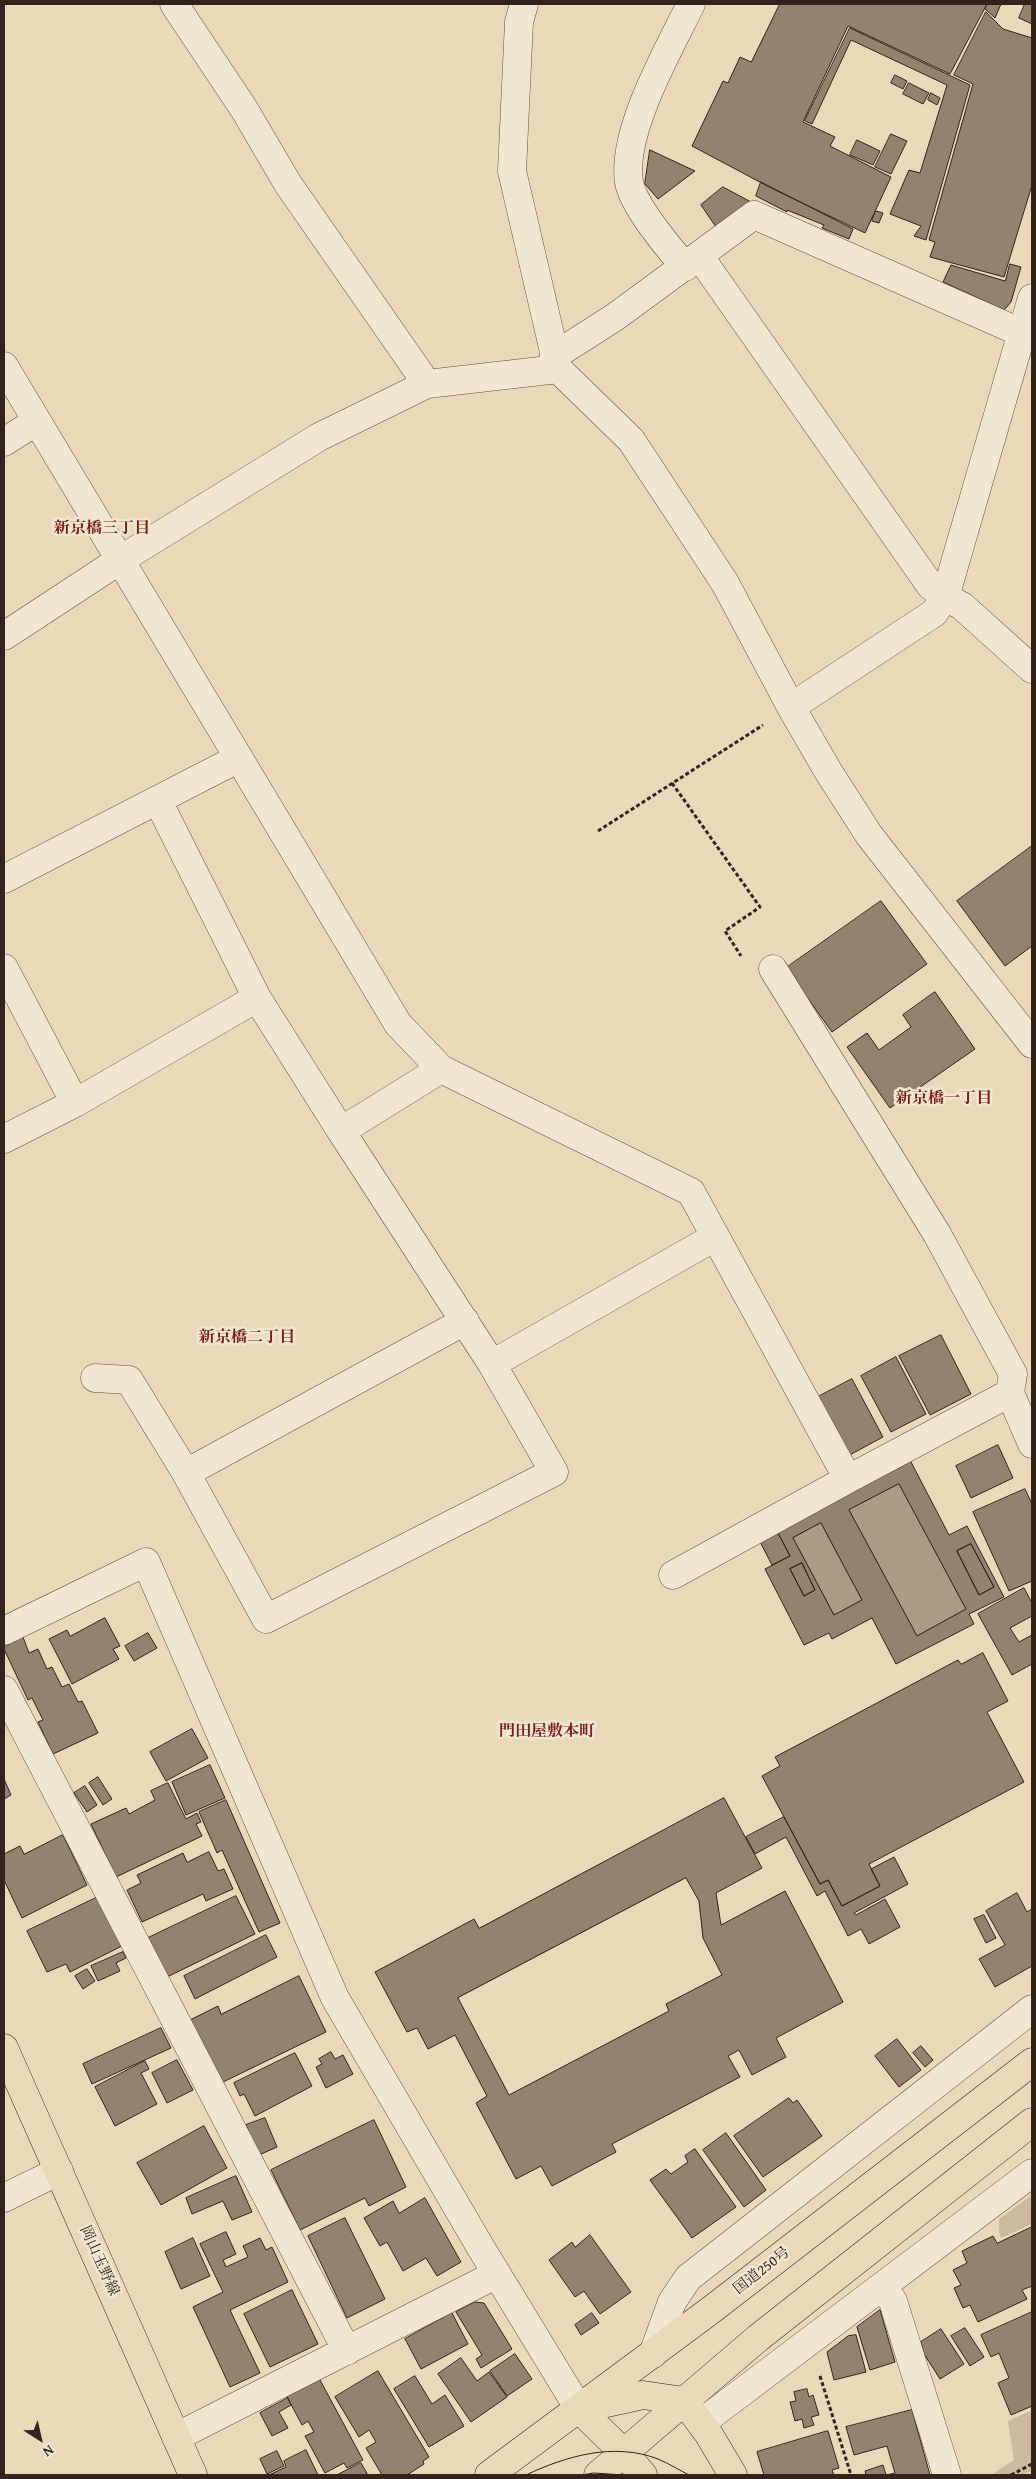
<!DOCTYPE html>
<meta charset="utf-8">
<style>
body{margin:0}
#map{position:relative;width:1036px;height:2479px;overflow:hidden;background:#ead9b9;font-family:"Gentium Book Plus",serif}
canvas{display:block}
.frame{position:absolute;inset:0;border:5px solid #32231d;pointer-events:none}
.north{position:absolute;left:15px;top:2414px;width:50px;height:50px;-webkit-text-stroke:4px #f1e6d2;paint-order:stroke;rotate:145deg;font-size:14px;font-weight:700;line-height:20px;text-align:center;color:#32231d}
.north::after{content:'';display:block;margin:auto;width:18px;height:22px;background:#32231d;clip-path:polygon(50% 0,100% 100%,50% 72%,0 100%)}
</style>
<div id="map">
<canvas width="1036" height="2479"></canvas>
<div class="frame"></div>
<div class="north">N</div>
</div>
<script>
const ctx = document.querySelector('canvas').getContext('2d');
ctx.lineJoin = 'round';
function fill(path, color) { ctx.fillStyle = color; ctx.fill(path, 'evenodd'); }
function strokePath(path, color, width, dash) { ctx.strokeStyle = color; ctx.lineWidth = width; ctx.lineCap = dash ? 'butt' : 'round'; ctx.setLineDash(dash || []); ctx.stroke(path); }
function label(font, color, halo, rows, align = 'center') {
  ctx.font = font + ' "Gentium Book Plus","Noto Serif JP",serif'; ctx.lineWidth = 5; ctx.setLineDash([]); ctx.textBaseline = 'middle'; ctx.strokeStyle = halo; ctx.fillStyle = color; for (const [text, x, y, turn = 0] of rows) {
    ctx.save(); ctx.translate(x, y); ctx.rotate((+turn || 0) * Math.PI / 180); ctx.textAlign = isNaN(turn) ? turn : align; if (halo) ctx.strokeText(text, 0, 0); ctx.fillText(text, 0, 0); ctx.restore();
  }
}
fill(new Path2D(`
 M1032 2195V2224L1001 2238 999 2231V2219Z
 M1032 2410V2471L1020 2475H991L1014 2460 1008 2421Z`), '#cbba9e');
const water = new Path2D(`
 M899 1484 966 1609 917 1636 849 1510Z
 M821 1523 862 1600 834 1615 793 1538Z`);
fill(water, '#ab9b84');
strokePath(water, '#7b6b5b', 1);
const building = new Path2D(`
 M780 4H987L950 74 848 26 803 122 835 137 830 146 891 177 865 233 771 188 692 146 723 81 728 83 740 57 751 62Z
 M988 4H1001L995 18 985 9Z
 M1025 4H1032V24L1019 18Z
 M986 12 1003 29 1032 38V185L1004 277 930 257 935 242 929 240 973 84 954 75Z
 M850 28 970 85 926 240 914 236 921 226 890 214 909 170 920 173 947 85 851 40 812 124 805 121Z
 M895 75 907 81 903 89 891 83Z
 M909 83 929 93 923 104 903 94Z
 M931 93 940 98 937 105 928 100Z
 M891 134 907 141 891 174 875 167Z
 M857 140 880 151 873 165 850 155Z
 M650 150 695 171 658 199 645 184Z
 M761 182 853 229 849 239 822 228 824 225 787 210V212L756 196Z
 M723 187 751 202 716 227 701 205Z
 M876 211 883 213 879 223 872 221Z
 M1010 264 1021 267 1011 302 1004 310 943 282 951 265 1005 281Z
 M1032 846V946L1005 966 957 901Z
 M881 901 927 964 832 1032 786 968Z
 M935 992 975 1049 890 1108 847 1047 867 1033 879 1050 911 1027 903 1015Z
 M941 1335 971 1394 930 1415 899 1356Z
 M896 1357 926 1414 891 1432 861 1376Z
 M852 1379 883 1437 846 1457 816 1398Z
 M998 1445 1013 1478 971 1498 956 1466Z
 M911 1462 949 1535 967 1526 1004 1597 969 1614 974 1624 896 1664 872 1618 832 1639 829 1633 804 1645 765 1569 790 1556 777 1531ZM899 1484 966 1609 917 1636 849 1510ZM821 1523 862 1600 834 1615 793 1538ZM971 1544 994 1587 979 1595 957 1551ZM802 1563 815 1590 804 1596 790 1569Z
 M1025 1489 1032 1504V1581L1009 1591 973 1512Z
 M774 1525 790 1556 772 1565 756 1534Z
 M971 1544 994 1587 979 1595 957 1551Z
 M802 1563 815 1590 804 1596 790 1569Z
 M1024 1588 1032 1603V1616L1010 1628 1019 1642 1032 1635V1664L1012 1675 978 1614Z
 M105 1618 120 1646 113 1649 119 1659 72 1684 49 1639 67 1630 70 1636Z
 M148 1633 157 1648 134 1661 125 1646Z
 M23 1637 29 1653 38 1649 47 1669 52 1667 62 1687 69 1684 78 1702 82 1701 98 1733 53 1754 38 1722 43 1720 32 1698 28 1700 4 1649V1647Z
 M983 1653 1008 1701 987 1712 1024 1782 869 1864 880 1886 842 1906 828 1880 820 1884 762 1776 780 1766 775 1757 958 1660 961 1664Z
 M192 1729 208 1758 166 1781 150 1752Z
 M210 1765 225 1798 186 1815 172 1782Z
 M98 1777 112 1799 103 1805 89 1783Z
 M4 1779 11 1795 4 1799Z
 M168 1783 186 1819 197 1813 201 1822 196 1824 202 1836 116 1877 91 1824 126 1808 129 1814 155 1800 151 1791Z
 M85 1786 97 1805 87 1812 74 1793Z
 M724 1798 762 1868 716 1893 721 1925 785 1891 843 2002 776 2038 786 2057 752 2075 739 2050 728 2056 740 2077 612 2144 616 2152 552 2186 541 2166 516 2179 476 2103 487 2096 455 2035 428 2049 417 2028 407 2032 375 1972 474 1919 479 1928ZM686 1878 699 1901 703 1938 722 1975 666 2004 669 2011 509 2095 458 1998Z
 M226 1800 280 1923 259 1932 222 1850 217 1853 199 1812Z
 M784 1817 820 1884 828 1880 842 1906 880 1886 871 1869 894 1857 908 1884 854 1913 856 1915 885 1899 900 1927 869 1944 861 1929 848 1936 825 1891 817 1896 786 1837 755 1854 746 1837Z
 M63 1835 87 1885 22 1918 4 1880V1854L20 1846 24 1854Z
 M209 1852 218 1871 224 1869 233 1889 206 1901 203 1894 142 1922 127 1890 141 1883 137 1875 183 1853 187 1862Z
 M1017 1893 1027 1912 1032 1909V1966L995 1987 979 1959 1005 1945 986 1911Z
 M236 1896 255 1934 167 1977 148 1938Z
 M98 1897 122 1946 70 1972 66 1964 47 1972 27 1931Z
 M984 1915 996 1938 986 1943 974 1919Z
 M266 1935 277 1957 195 1999 184 1976Z
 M123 1952 126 1958 116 1963 120 1971 98 1981 91 1966Z
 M87 1969 95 1981 83 1989 75 1976Z
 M299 1976 326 2032 221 2083 190 2020 218 2006 221 2014Z
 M161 2028 171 2048 92 2084 83 2064Z
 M897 2039 921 2070 899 2087 875 2056Z
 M921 2046 933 2060 925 2067 913 2053Z
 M331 2052 335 2059 343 2055 353 2074 326 2088 316 2067 322 2064 319 2059Z
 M295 2053 312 2086 255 2116 244 2094 240 2096 234 2083Z
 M177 2060 193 2090 167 2103 152 2073Z
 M145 2061 149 2069 141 2073 157 2104 115 2126 95 2087Z
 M789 2098 793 2103 797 2100 822 2136 763 2177 734 2136Z
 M265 2118 277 2147 259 2155 246 2125Z
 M374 2120 406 2187 369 2206 365 2198 300 2230 271 2170Z
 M204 2126 227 2168 161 2205 137 2163Z
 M726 2133 766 2190 744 2207 703 2150Z
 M695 2149 736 2207 692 2238 650 2180 666 2169 671 2174 688 2162 685 2156Z
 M236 2176 252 2212 232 2220 223 2201 192 2214 186 2198Z
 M425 2198 461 2262 437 2276 426 2258 403 2271 387 2242 380 2246 364 2218 393 2201 399 2213Z
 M345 2218 385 2299 347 2318 308 2236Z
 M1032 2227V2286L1022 2290 1027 2299 978 2322 970 2305 963 2308 954 2288 961 2285 953 2270 967 2263 962 2251 993 2236 997 2243Z
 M226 2232 236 2254 223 2260 226 2267 248 2257 243 2246 260 2238 266 2250 272 2247 288 2282 230 2310 260 2373 230 2387 193 2307 223 2292 200 2244Z
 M590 2235 631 2292 600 2314 584 2291 575 2297 549 2260 572 2242 575 2247Z
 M193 2238 210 2276 181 2289 165 2252Z
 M292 2290 318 2344 270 2367 244 2314Z
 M475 2302 484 2303 512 2349 481 2368 476 2359 482 2355 456 2312Z
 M880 2310 895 2362 870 2370 857 2327Z
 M1032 2312V2406L1011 2415 998 2383 1009 2378 999 2353 991 2357 981 2335Z
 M452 2313 468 2344 421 2369 405 2339Z
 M592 2313 599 2323 581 2335 575 2325Z
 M965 2328 984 2357 970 2366 951 2336Z
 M941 2329 964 2364 940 2379 924 2354 921 2342Z
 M856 2335 866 2372 834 2380 827 2352 848 2336Z
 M515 2354 532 2379 507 2396 490 2371Z
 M461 2358 477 2381 489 2372 507 2397 471 2422 438 2374Z
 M378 2371 429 2457 423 2461 424 2464 407 2475H382L366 2448 376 2442 369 2430 359 2437 335 2397Z
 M415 2376 432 2404 445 2395 464 2426 429 2447 394 2389Z
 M320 2380 363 2460 347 2468 344 2463 325 2473 305 2436 314 2432 308 2421 302 2425 287 2397Z
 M807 2389 809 2397 813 2395 819 2415 811 2417 814 2425 804 2428 802 2419 795 2421 790 2402 796 2401 794 2392Z
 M288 2398 291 2405 279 2412 288 2428 272 2436 260 2413Z
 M912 2410 930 2475H866L865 2471 883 2465 886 2475 895 2473 887 2446 854 2455 846 2427Z
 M828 2431 839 2468 832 2470 834 2475H764L757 2452Z
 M306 2450 318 2475H269L286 2467 284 2461Z
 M277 2451 284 2466 267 2474 260 2459Z
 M361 2463 368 2475H337Z`);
fill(building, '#92826e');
strokePath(building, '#32231d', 1);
const minor = new Path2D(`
 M174 4 244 109 288 184 427 384
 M524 4 519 22 512 171 558 369 631 440 725 583 791 707 828 771 869 835 1032 1044
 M700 257 930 585 945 597 962 606 1032 669
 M685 267C669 248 633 206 629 182 621 132 669 49 691 4
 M554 356 615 317 754 215 1022 333
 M4 366 398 1024 441 1069 691 1192 848 1479 1010 1393 1032 1444
 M4 442 37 421
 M4 636 120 560 319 437 427 384 558 369
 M791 707 934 613 945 597 1032 298
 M158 801 257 998 341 1131 441 1069
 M4 879 239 758
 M4 968 75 1103
 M773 969 937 1234 1013 1374 1010 1393
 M4 1139 75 1103 257 998
 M492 1364 715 1237
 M95 1378 129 1380 186 1473 266 1619 554 1472 492 1364 341 1131
 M186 1473 465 1321
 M673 1575 848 1479
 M4 1631 146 1562 335 1998 481 2248 579 2409
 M4 1690 347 2351
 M4 2198 59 2171
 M882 2287 893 2301 947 2475
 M653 2354 672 2302 688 2278 1032 2009
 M701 2423 1032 2173
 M176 2437 497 2274`);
const major = new Path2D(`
 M4 2048 193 2475
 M579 2409 643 2395 684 2401 708 2433 733 2475
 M579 2409 624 2453 643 2475`);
const highway = new Path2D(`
 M489 2475 711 2310 1032 2062
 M598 2475 758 2338 1032 2122`);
strokePath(minor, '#605044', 29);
strokePath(major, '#32231d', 29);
strokePath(highway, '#32231d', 29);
strokePath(new Path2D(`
 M672 783 760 907 725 931 741 956
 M598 831 763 725
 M820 2376 851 2475
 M1011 2475 1032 2464`), '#32231d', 3, [4, 2.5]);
strokePath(minor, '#f1e6d2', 28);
strokePath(major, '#ead9b9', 28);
strokePath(highway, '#ead9b9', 28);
strokePath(new Path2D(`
 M526 2475C566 2456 614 2442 658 2459 668 2463 679 2470 689 2475
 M581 2475 594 2473 624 2475`), '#32231d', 1);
label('15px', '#32231d', '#f1e6d2', [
 ["岡山玉野線",99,2261,66],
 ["国道250号",762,2271,-38]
]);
label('bold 16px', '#7a1f14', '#f1e6d2', [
 ["新京橋三丁目",102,529],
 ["新京橋一丁目",944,1099],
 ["新京橋二丁目",247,1338],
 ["門田屋敷本町",547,1732]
]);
</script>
